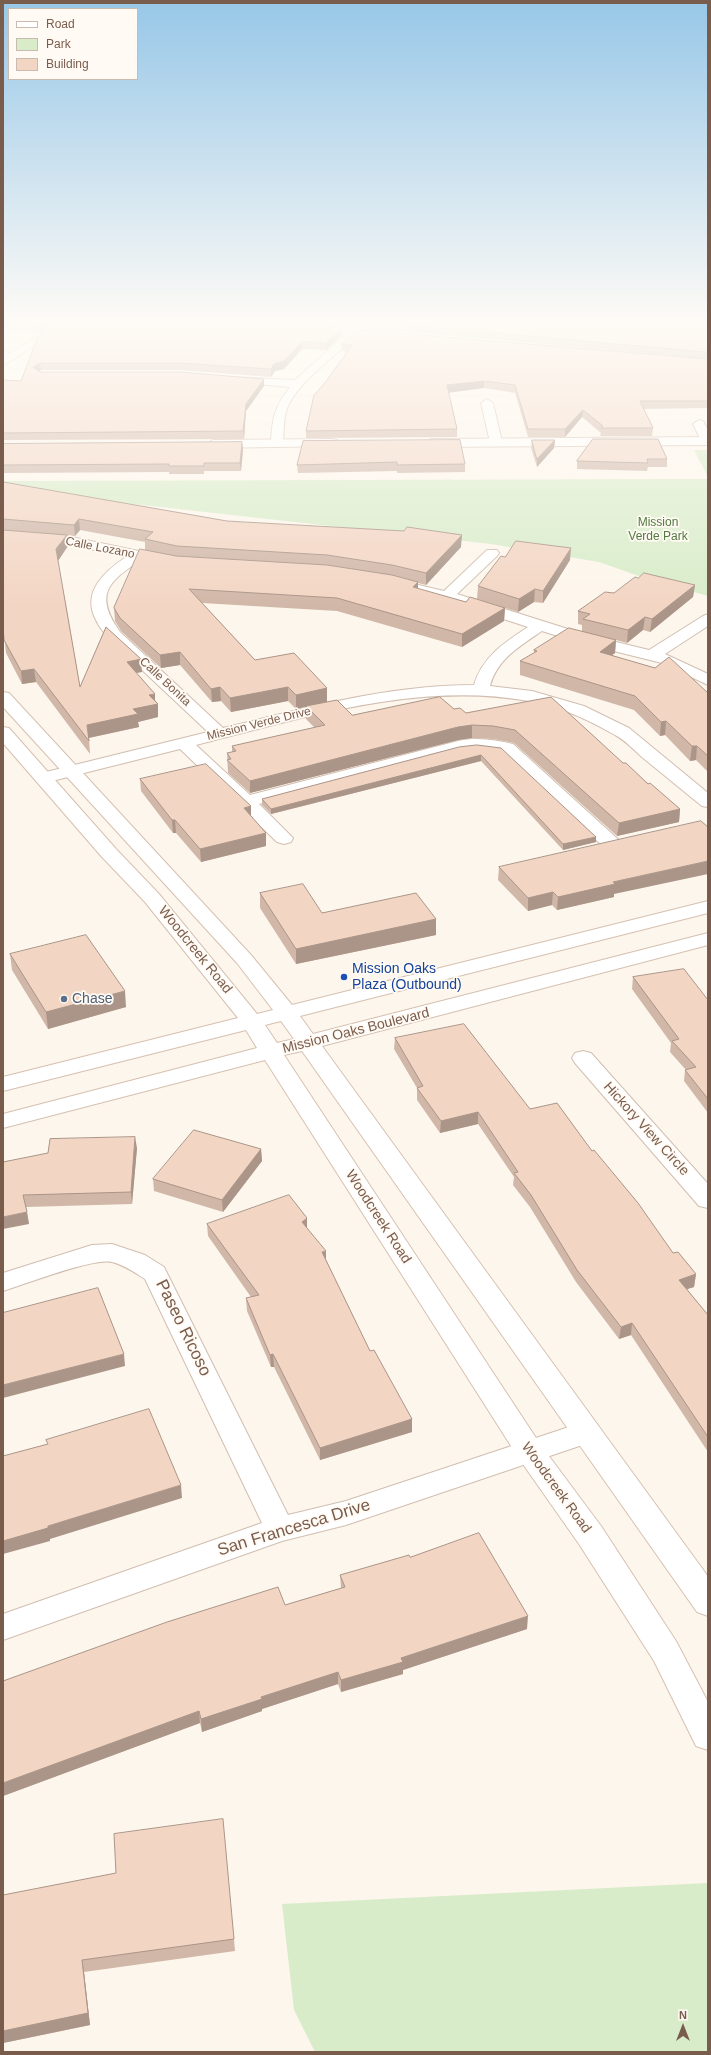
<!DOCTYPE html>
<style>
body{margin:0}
#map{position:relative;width:711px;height:2055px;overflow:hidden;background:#fdf6ec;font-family:Helvetica,sans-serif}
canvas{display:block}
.frame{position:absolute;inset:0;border:4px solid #7a5c4d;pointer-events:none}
.legend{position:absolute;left:8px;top:8px;width:130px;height:72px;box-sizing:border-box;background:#fffaf3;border:1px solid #cabbb1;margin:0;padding:5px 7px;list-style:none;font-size:12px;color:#7a5c4d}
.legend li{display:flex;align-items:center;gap:8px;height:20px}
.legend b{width:20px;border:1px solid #cabbb1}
.north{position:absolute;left:663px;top:2007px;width:40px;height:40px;-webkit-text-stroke:3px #fffaf3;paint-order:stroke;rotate:0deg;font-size:11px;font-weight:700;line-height:16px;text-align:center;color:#7a5c4d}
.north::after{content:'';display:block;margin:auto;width:14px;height:18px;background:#7a5c4d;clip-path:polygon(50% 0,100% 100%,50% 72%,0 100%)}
</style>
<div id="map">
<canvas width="711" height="2055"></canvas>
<div class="frame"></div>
<ul class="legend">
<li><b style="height:5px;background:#fff"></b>Road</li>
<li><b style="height:11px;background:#d8ecc9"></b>Park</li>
<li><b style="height:11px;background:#f3d5c3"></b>Building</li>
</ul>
<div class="north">N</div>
</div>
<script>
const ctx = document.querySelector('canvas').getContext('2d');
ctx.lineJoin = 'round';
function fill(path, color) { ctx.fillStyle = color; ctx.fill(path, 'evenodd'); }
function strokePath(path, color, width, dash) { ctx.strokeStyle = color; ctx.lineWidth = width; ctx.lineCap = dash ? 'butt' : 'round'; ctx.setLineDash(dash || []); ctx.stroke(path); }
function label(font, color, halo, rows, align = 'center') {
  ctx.font = font + ' Helvetica,sans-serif'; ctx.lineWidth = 3.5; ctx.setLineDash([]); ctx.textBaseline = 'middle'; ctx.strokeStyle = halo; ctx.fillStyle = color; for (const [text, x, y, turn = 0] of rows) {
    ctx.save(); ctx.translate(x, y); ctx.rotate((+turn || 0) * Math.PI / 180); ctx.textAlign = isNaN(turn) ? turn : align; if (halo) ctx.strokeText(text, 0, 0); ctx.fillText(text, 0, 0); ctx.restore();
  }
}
fill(new Path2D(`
 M694 450H708V477Z
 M708 479V596L647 579 599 562 491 544 62 496 3 498V481Z
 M708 1883V2052H315L294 2010 282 1904Z`), '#d8ecc9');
const street = new Path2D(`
 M362 322 367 325 364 329 386 331 391 334 386 337 358 335C338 353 303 379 290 402 283 414 284 430 283 444L281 447H273L271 444C272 419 274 407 290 387L233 382 227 379 229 377 295 380 346 334 312 331 307 328 308 326 352 328Z
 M3 352 17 354 19 356 13 359 3 358Z
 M487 399 493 403 502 442 496 446 490 442 481 403Z
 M699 420 703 421 708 430V444H703L693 424Z
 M3 532 72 537 172 558 174 561 172 564 167 565 141 560C107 582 94 595 120 632L223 728C307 708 388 685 474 685 482 657 505 642 528 627L442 599 384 585 382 582 384 579 389 578 444 591 487 550H497L499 553 497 556 457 594 587 635 649 650 703 616 708 614V626L665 654 708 674V685L662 663 577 642 542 631C520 646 497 659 490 686L532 691 584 706 629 728 708 793V807L702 806C682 790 663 774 643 758 634 750 625 740 615 735 589 720 559 706 529 701 417 681 304 718 196 745L250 795 458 741C477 737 495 740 513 744L621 842 624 846 621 850 614 852 607 850 501 752 477 749 459 751 259 804 293 838 291 842 284 844 277 842 180 749 44 783 38 782 35 778 38 774 208 732 108 638C104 632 99 627 96 620 81 592 105 571 126 557L72 545 3 540Z
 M583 1051 591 1053 708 1184V1208L699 1206 575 1063 572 1058 575 1053Z
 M112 1244 145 1255 164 1267 288 1515 346 1501 587 1421 597 1424 601 1432 597 1440 346 1525 282 1541 3 1640V1614L262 1523 145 1279C134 1272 124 1265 112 1262 92 1258 26 1284 3 1291V1273L92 1245Z`);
const secondary = new Path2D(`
 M60 321H71L3 366V358Z
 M708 437V445L431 447 425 443 431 439Z
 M333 439 337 440 339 443 337 446 213 448 207 444 213 440Z
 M3 692 9 693 251 955 292 1005 708 901V913L300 1016 313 1034 708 933V945L322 1046 704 1571 708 1577V1616L697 1612 302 1051 284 1055 540 1444 601 1526 676 1641 708 1702V1750L696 1746 654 1661 579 1544 520 1460 265 1060 3 1128V1114L257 1048 246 1030 3 1091V1077L238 1018 145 902 102 857 3 743V727L9 728 116 849 159 894 257 1014 273 1010 237 963 3 707ZM281 1021 294 1039 277 1043 265 1025Z`);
strokePath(street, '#d1beb0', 2);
strokePath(secondary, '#d6c0b0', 2);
fill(street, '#fff');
fill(secondary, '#fff');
fill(new Path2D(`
 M3 321H58L40 332 3 329Z
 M63 321 342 328V335L326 350 302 349 284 369 275 371 271 377 180 370H41L39 371 40 372 264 386 246 411 244 439 3 440V380L21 381Z
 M279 321H708V359L367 328V324L363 321 352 326Z
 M341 344 708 359V409L705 408 643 409 653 428 652 436H600L601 433 582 417 565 437H528L515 393 484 388 449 392 457 429V437L306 438V431L325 383 347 352 341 351Z
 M593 439 667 459V467H648L647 471 577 469V461Z
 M532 440H555L554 448 537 467 531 448Z
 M303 441 465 464V472L397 473V471L298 473 297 465Z
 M242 442 243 450 241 471H204V474H169V472L3 473V444Z
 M3 482 227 521 461 547 426 585 418 583V589L466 602 505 608 504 621 462 647 337 611 202 603 255 660 327 688V702L352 715 454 709 623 763 680 809 679 822 617 836 514 743 493 739 472 738 458 740 250 793 228 773 227 753 232 752V746L315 728 306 719V707L296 709 288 701 231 712 221 701 212 702 180 665 161 668 121 631 115 621 114 608 145 550V542L80 530 75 536H67L68 546 58 560 80 687 106 627 142 672 136 673 158 704V717L138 722 139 727 89 738 90 754 36 682 22 684 6 653 3 625Z
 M570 560 543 603 534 602 518 612 477 599 478 586Z
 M638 578 695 585 693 597 650 632 643 630 627 643 616 640 615 653 612 655 708 693V771H707L696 760 690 761 665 735 660 736 634 710 520 675V661L534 653V650L582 631V625L578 624V611L614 593Z
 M477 745 596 837V842L563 850 481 761 271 814 262 805V799Z
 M140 779 251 817 266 833V846L201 862 176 833H173L141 791Z
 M499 867 614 894V897L557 910 552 905 528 911 498 880Z
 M260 893 322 913 436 919V935L296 964 260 908Z
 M10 954 126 1007 48 1029 12 970Z
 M633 977 708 1000V1113L684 1081 685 1070H686L670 1052 671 1043 632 989Z
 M395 1038 530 1109 592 1151 673 1253 696 1274 694 1287 687 1289 708 1315V1452L631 1335 619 1339 576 1282 530 1207 513 1185 514 1177 478 1124 440 1133 417 1100V1088L394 1049Z
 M137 1148 132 1204 26 1207 29 1224 3 1162Z
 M261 1149 262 1161 223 1212 154 1191 153 1179Z
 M207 1224 307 1228 326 1260 370 1351 412 1419V1432L320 1460 274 1367H271L247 1311 246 1298 251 1297 208 1236Z
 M410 1557 527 1629 403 1670V1674L341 1692 338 1684 262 1709V1711L202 1732 200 1723 3 1796V1681L285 1605 341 1588 340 1575Z
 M3 1895 234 1939 235 1951 84 1972 90 2025 3 2043Z`), '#d1b7a8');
fill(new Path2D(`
 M47 321H58L40 332 39 325Z
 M352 321H363L352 326Z
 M342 328V335L326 350V343Z
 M302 342V349L284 369 275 371 271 377V369L274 364Z
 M40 363 41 370 34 374 33 367Z
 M264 379V386L246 411 244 439 243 431 246 404Z
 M484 381V388L447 393V385Z
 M583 410 582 417 565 437V429Z
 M555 440 554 448 537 467V459Z
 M242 442 243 450 241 471 240 463Z
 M79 519 80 530 75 536 74 525Z
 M67 535 68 546 58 561 56 549Z
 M462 535 461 547 426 585V573Z
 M571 548 570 560 543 603V591Z
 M418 582V594L413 587Z
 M695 585 693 597 650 632 652 619Z
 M535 589 534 602 518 612 519 599Z
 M505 608 504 621 462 647V634Z
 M645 617 643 630 627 643 628 630Z
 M616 640 615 653 599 665 600 652Z
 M180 652V665L161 668 160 655Z
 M141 659 142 672 128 674 127 662Z
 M34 669 36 682 22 684 21 671Z
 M220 687 221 701 212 702 211 689Z
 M288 687V701L231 712 230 698Z
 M327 688V702L296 709V695Z
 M155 694V705L158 704V717L138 722 139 727 88 738 87 725 133 709 149 695Z
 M666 721 665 735 660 736 661 722Z
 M472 725V738L458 740 250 793V781L458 727Z
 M692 746H697L696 760 690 761Z
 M481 755V761L271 814V809Z
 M251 806V819L244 808Z
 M680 809 679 822 617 836 619 823Z
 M172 820H175L176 833H173Z
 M266 833V846L201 862 200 849Z
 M596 837V842L563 850V844Z
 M708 861V874L614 894V897L557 910 558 897 613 882Z
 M553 892 552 905 528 911V898Z
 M436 919V935L296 964V949Z
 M125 991 126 1007 48 1029 46 1012Z
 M478 1112V1124L440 1133 441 1121Z
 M135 1137 137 1148 132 1204 131 1192Z
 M261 1149 262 1161 223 1212 222 1200Z
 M27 1212 29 1224 3 1229V1217Z
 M307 1218V1230L302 1222Z
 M326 1251V1263L322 1252Z
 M696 1274 694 1287 678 1292 679 1280Z
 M632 1323 631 1335 619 1339 621 1327Z
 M124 1354 125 1366 3 1398V1385Z
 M273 1354 274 1367H271L270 1355Z
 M3 1399 4 1408H3Z
 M412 1419V1432L320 1460V1448Z
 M181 1485 182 1498 50 1539V1541L3 1554V1541L48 1526Z
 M528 1616 527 1629 403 1670V1674L341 1692V1680L401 1658Z
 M338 1672V1684L262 1709V1711L202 1732 201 1719 261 1697Z
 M199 1711 200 1723 3 1796V1783Z
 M82 1960 84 1972 90 2025 3 2043V2031Z`), '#aa9588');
const building = new Path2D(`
 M3 321H47L39 325 3 322Z
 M63 321H256L342 328 326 343 302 342 284 361 274 364 271 369 180 363H40L33 367 40 372H180L264 379 246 404 243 431 3 433V380L21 381 38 337Z
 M367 321H708V352Z
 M359 330 708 359V401H640L653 428H601L603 426 583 410 565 429H528L515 385 484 381 447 385 457 429 306 431 314 395 325 383 352 345 341 344Z
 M593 439H658L667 459H647L648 463 577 461Z
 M460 440 465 464 397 465V462L297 465 303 441Z
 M532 440H555L537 459Z
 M242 442 240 463H204V466H169V464L3 465V444Z
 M3 482 227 521 404 531 407 527 462 535 426 573 392 565 327 555 177 546 145 539 153 532 79 519 74 525 3 519Z
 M3 530 67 535 56 549 80 687 106 627 141 659 127 662 155 694 149 695 158 704 133 709 138 714 87 725 89 741 34 669 21 671 4 640 3 625Z
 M516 541 571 548 543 591 535 589 519 599 478 586 501 556 505 557Z
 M140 549 176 556 327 565 392 575 418 582 413 587 466 602 470 597 505 608 462 634 337 598 189 589 255 660 294 653 327 688 296 695 288 687 230 698 220 687 211 689 180 652 160 655 120 618 114 608Z
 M644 573 695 585 652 619 645 617 628 630 583 619 590 614 578 611 605 592 614 593 635 577 638 578Z
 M569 628 616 640 600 652 655 668 669 657 708 693V756L697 746H692L666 721 661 722 635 696 520 661 537 651 534 650Z
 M440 697 454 709 460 708 466 713 551 697 623 763H626L648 784 650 783 680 809 619 823 515 730 493 726 472 725 458 727 250 781 227 760 231 759 227 753 236 751 232 746 325 725 306 706 337 700 352 715Z
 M477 745 501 748 596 837 563 844 481 755 271 809 262 799 459 747Z
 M206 764 251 806 244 808 266 833 200 849 175 820H172L140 779Z
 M701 821 708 827V861L613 882 615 884 558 897 553 892 528 898 499 867Z
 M303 884 322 913 416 893 436 919 296 949 260 893Z
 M86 935 125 991 46 1012 10 954Z
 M684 969 708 1000V1099L685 1070 696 1067 672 1041 679 1039 633 977Z
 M464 1024 530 1109 557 1103 592 1151 594 1150 638 1203 673 1253 678 1252 696 1274 679 1280 708 1315V1437L632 1323 621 1327 577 1270 531 1195 514 1173 518 1172 478 1112 441 1121 417 1088 423 1086 395 1038Z
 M194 1130 261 1149 222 1200 153 1179Z
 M135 1137 131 1192 23 1195 27 1212 3 1217V1162L48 1153 50 1139Z
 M289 1195 307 1218 302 1222 326 1251 322 1252 370 1351 374 1350 412 1419 320 1448 273 1354 270 1355 246 1298 259 1295 207 1224Z
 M98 1288 124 1354 3 1385V1313Z
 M149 1409 181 1485 48 1526V1528L3 1541V1456L48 1444 46 1440Z
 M479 1533 528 1616 401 1658 403 1662 341 1680 338 1672 261 1697 262 1699 201 1719 199 1711 3 1783V1681L167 1622 278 1587 285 1605 345 1587 340 1575 409 1555 410 1557Z
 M223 1819 234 1939 82 1960 88 2013 3 2031V1895L116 1873 114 1834Z`);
fill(building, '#f3d5c3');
strokePath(building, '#aa9588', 1);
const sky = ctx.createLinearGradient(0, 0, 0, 608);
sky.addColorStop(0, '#97c7e8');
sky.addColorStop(0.53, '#fefbf6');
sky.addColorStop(1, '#fefbf600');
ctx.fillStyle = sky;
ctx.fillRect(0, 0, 711, 608);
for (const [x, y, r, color] of [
 [344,977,4,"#1a4fb4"],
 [64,999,4,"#5c6f8a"]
]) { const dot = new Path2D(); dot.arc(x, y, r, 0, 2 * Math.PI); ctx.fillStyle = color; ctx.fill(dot); strokePath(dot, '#fffaf3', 1.5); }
label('12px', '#537a41', '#fffaf3', [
 ["Mission",658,523],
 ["Verde Park",658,537]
]);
label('12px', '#7a5c4d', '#fffaf3', [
 ["Calle Lozano",100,548,11],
 ["Calle Bonita",165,682,43],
 ["Mission Verde Drive",259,724,-14]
]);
label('14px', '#7a5c4d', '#fffaf3', [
 ["Woodcreek Road",195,950,51],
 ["Mission Oaks Boulevard",356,1031,-14],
 ["Hickory View Circle",646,1129,48],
 ["Woodcreek Road",378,1217,57],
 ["Woodcreek Road",556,1488,54]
]);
label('14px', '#164399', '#fffaf3', [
 ["Mission Oaks",352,969],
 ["Plaza (Outbound)",352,985]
], 'left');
label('14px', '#4e5e75', '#fffaf3', [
 ["Chase",72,999]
], 'left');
label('17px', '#7a5c4d', '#fffaf3', [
 ["Paseo Ricoso",183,1328,64],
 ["San Francesca Drive",294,1528,-17]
]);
</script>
